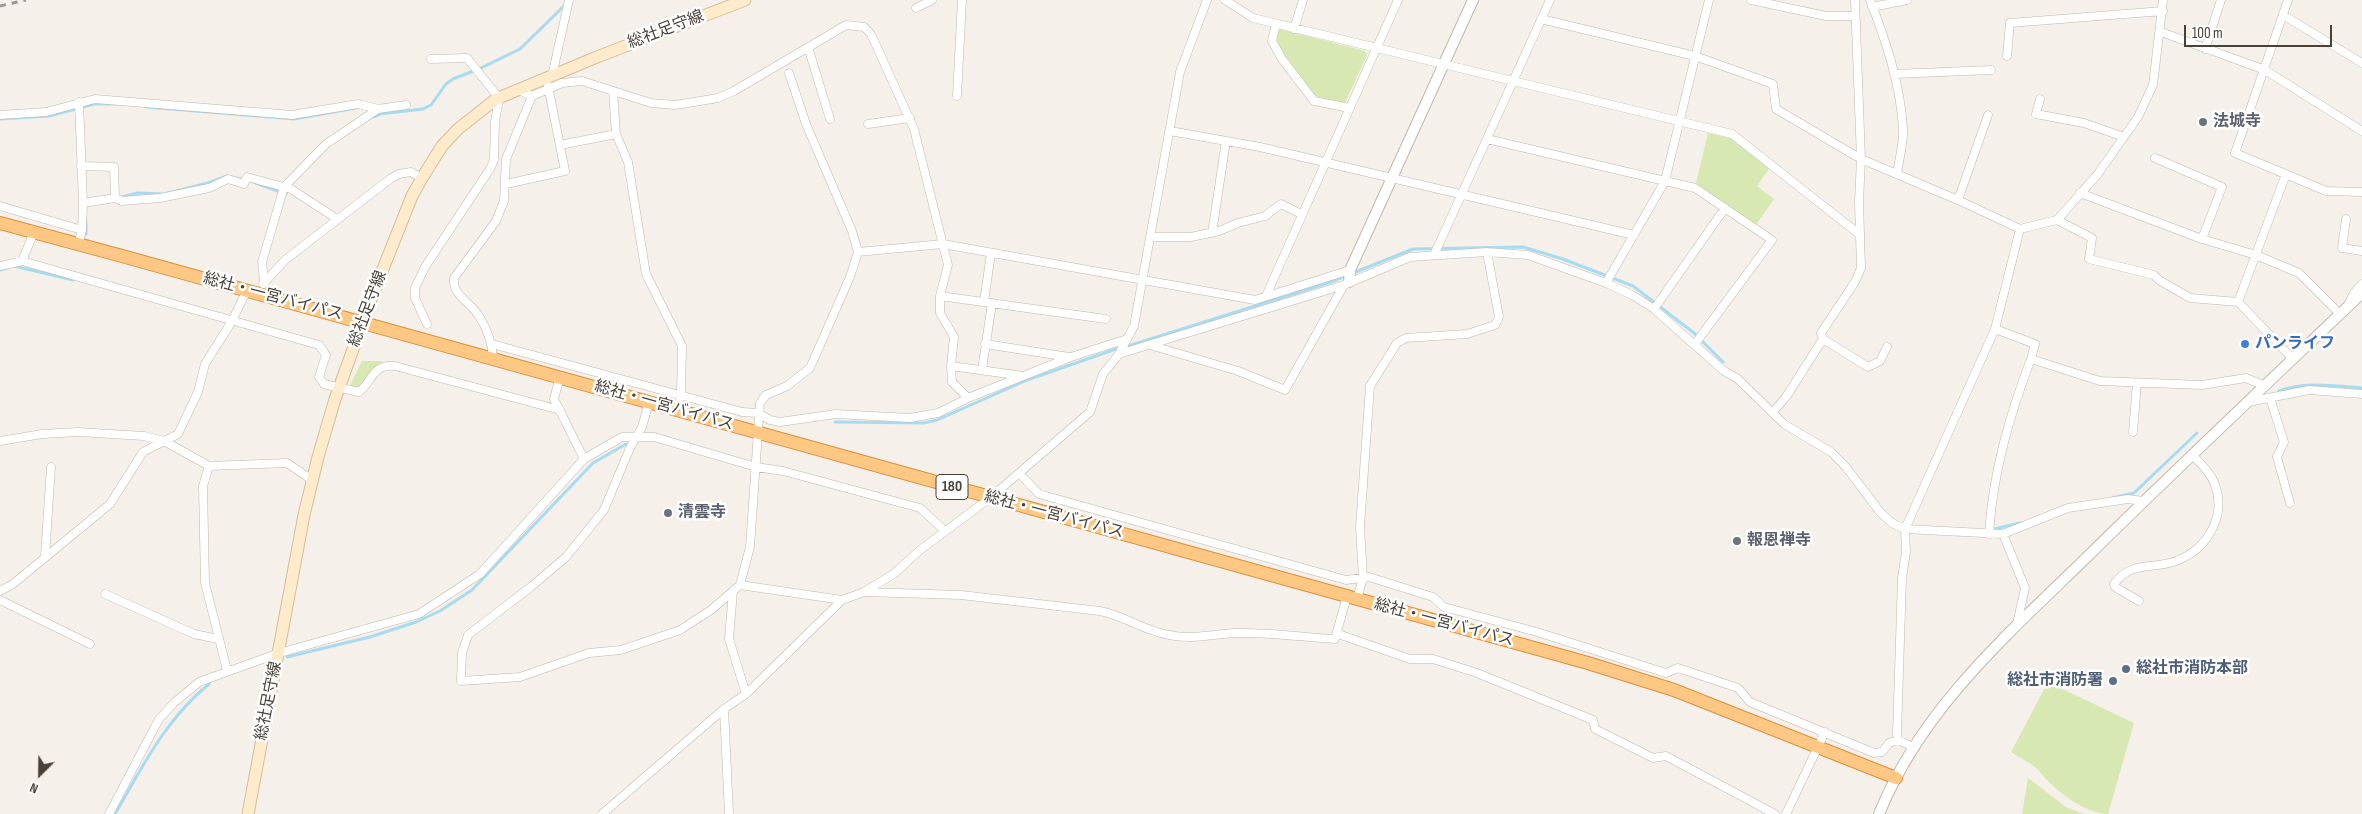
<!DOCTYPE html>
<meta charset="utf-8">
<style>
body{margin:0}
#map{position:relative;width:2362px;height:814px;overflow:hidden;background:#f5f0ea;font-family:"Sofia Sans Condensed",sans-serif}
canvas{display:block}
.north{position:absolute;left:15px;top:749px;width:50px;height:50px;-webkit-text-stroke:4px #fff;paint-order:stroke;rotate:203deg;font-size:14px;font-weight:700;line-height:20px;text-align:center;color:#494038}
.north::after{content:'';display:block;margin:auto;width:18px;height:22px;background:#494038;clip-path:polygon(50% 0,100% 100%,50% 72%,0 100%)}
.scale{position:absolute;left:2184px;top:25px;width:148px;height:22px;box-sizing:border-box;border:2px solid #494038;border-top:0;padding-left:6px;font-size:15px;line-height:18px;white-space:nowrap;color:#494038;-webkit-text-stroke:4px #fff;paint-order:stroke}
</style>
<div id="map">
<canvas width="2362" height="814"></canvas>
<div class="north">N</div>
<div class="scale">100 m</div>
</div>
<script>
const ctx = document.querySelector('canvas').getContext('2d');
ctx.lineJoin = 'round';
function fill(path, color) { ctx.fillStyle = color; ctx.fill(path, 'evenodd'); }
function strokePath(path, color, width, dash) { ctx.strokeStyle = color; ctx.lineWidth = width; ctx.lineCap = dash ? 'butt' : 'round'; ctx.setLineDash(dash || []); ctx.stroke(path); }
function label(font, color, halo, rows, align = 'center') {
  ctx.font = font + ' "Sofia Sans Condensed","Noto Sans JP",sans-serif'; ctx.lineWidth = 5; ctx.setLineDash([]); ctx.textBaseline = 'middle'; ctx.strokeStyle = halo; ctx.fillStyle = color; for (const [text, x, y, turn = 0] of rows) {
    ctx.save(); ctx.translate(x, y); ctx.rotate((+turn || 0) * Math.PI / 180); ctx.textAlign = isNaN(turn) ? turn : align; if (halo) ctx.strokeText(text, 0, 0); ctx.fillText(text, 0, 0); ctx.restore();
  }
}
fill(new Path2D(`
 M1280 29 1365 51 1367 55 1345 103 1315 96 1275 41 1276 31Z
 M1708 133 1733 139 1771 166 1757 186 1774 199 1756 225 1696 183Z
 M362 361H382L381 365 371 370 357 389 350 385Z
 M2048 682 2134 723 2108 814C2085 814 2053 789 2040 772 2034 764 2019 758 2011 752Z
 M2028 778 2066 807 2084 814H2022Z`), '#d7e8b3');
strokePath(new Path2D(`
 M146 107 294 119 356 108
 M380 114 423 109 431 105 446 84 453 79 481 68 520 49 567 3
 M370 118 381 114
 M0 119 49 116 94 104H117
 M253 182 286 194 288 189
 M119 198 137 193 164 194 208 183 227 176 244 180
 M86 234V221
 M14 266 73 280
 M0 270 8 268
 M1125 347 1328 283 1413 249 1523 247 1563 259 1633 286 1694 333 1723 362
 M2279 391C2306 381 2334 386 2362 388
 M835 422 924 423 937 420 1027 380 1119 348
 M2112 498 2134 493 2197 433
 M1990 530 2020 523
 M287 657 370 637 416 622 440 611 472 590 593 463 626 444
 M115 814C143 766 165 720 209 684`), '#a8dbf0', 3);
const minor = new Path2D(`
 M1225 0 1253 18 1732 134 1859 234
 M1751 0 1826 16H1855
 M1870 0C1886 41 1900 83 1903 128 1904 143 1899 159 1897 174
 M2288 0 2235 153 2326 191 2362 192
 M1872 7 1907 0
 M916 8 932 0
 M2283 15 2362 63
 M1541 19 1695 56 1773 84 1776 109 1861 159 1958 200 2020 229 2057 220 2097 175 2138 117 2153 85 2163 0
 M1276 24 1272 41 1282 59 1314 101 1350 108
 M1294 29 1303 0
 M2161 32 2265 70 2362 131
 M808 47 830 119
 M2205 49 2221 0
 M2007 56 2010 23 2163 11
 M1894 74 1991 70
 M552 76 569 0
 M519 90 532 96 562 83 582 81 651 103 675 105 700 101 718 98 734 91 846 25 864 27 871 34 914 129 948 265 940 296V313L954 337 951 366 952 382 968 398
 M613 91 616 134 628 162 646 274 682 346 681 394 677 410
 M957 96 962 0
 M2040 99 2036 114 2084 123 2124 137
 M79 102 83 203
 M0 115 46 112 95 99 292 115 358 104 378 109 406 105
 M868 124 910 118
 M1170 131 1260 147 1634 235
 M1487 139 1695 188 1772 240 1695 344
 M560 145 616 134
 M2155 158 2222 187 2202 239
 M81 166 114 167 115 198
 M506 184 565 171 548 86
 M2080 193 2202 239 2256 255 2299 273 2340 314
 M1958 200 1988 115
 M0 206 82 230
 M2346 219 2342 248 2362 251
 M2057 220 2092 238 2089 259 2154 275 2159 280 2190 298 2238 302 2293 359
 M1212 233 1226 141
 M1150 237H1191L1219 231 1238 223 1265 216 1281 204 1301 214
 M78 245 82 230 83 203 115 198 122 201 160 198 209 188 228 179 244 184 247 177 291 189 337 219
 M858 252 943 244 1255 300 1350 270
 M1434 255 1550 0
 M22 261 319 345 326 355 319 377 324 384 359 392C373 381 372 364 395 366L560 410
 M0 266 22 261 34 232
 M264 281 262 262 284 187 326 144 378 109
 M1606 283 1665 181 1709 0
 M263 284 285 260 390 179 399 174 411 172 422 178
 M940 296 1106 319
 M1266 296 1398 0
 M984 302 991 253
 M2238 302 2286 174
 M2349 303 2354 293 2362 284
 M1654 309 1725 208
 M427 324 415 298V288L425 267 490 169 494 160 495 122 499 98 467 58 431 59
 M1995 329 2035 344 2031 359 2100 381 2202 385 2246 378 2265 386
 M1823 339 1868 367 1880 361 1887 347
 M492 344 742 412 758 413 770 420 780 422 836 414 910 418 938 413 968 398 1071 357 1127 339
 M985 344 1069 357
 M1153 346 1238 371 1285 390 1344 285
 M1119 354 1344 285 1410 257 1487 252 1528 255 1606 283 1632 295 1654 309 1724 371 1738 379 1784 424 1831 452 1846 467 1880 512 1892 523 1905 529 2003 534 2068 508 2128 499 2143 501
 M493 357C492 342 487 329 479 316 471 302 452 296 454 278L496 221 504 201 506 159 532 96
 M951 366 1023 376
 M982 370 992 303
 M560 376 554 399 584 459
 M2270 398 2284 442 2277 457 2290 503
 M649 402 642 427 630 448 604 510 566 557 532 586 468 635 462 653 461 681 520 677 589 653 621 650 680 630 711 610 740 585 750 547 760 403 766 395 787 386 810 368 850 277 858 252 852 231 806 124 789 73
 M2248 402 2309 390 2362 394
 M1773 412 1786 397 1823 339 1821 333 1855 282 1861 268 1859 202 1861 159 1855 0
 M2133 432 2137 383
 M0 441 42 434 78 432 144 436 164 441 209 466 287 463 312 480
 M209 466 203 486 205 583 227 670
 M1019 473 1039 494 1346 580 1369 577 1433 597 1444 607 1537 632 1666 673 1678 668 1738 688 1750 702 1874 753 1882 752 1889 743 1898 740
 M1989 534C1993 472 2009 417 2031 359
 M2003 534 2025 588 2017 624
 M45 556 51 467
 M740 585 842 600 864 592 895 573 920 550 990 498 1090 412 1103 374 1119 354 1134 326 1180 72 1207 0
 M0 591 13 584 110 504 143 452 178 434 198 392 205 364 232 321 247 290
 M733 591 729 639 746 694
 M864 592 961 595 1100 611C1125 616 1145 631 1169 635 1191 640 1213 634 1235 633 1268 632 1302 637 1335 639L1347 596
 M105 594 194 634 218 639
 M1357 599 1363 578 1360 527 1370 386 1397 343 1406 338 1467 334 1495 325 1499 317 1487 252
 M0 600 90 644
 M2139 601 2115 587 2114 584C2132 560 2152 570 2176 561 2206 550 2227 517 2215 485 2211 473 2201 464 2192 455
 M1338 634 1410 659H1433L1477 673 1593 720 1595 729 1653 758 1666 756 1775 814
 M724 709 729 814
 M1913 747 1898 740 1897 734 1902 578 1906 552 1905 529 1995 329 2020 229
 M109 814 159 719 175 702 199 682 279 653 419 614 480 574 584 459 622 437H654L756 467 783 471 920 508 945 531
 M602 814 724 709 746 694 842 600
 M1786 814 1825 732`);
const tertiary = new Path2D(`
 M1349 282 1350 270 1473 0
 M1879 814C1922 708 2007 635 2086 558 2177 468 2270 381 2362 293`);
const secondary = new Path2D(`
 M248 814 304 515 318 457 335 399 373 294 412 196 422 178 442 146 458 129 496 99 597 57 745 0`);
const trunk = new Path2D(`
 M0 223C530 366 1058 516 1588 663L1674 690 1896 778`);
strokePath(minor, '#c0b7ac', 9);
strokePath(tertiary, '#c0b7ac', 12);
strokePath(secondary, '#d4be9a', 13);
strokePath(trunk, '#dc8e3c', 14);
strokePath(minor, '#fff', 8);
strokePath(tertiary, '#fff', 10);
strokePath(secondary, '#feebcb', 11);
strokePath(trunk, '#fcc884', 12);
strokePath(new Path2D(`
 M0 6 26 0`), '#989898', 3, [6, 6]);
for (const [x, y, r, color] of [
 [2203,122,5,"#6b7280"],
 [2245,344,5,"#3f7fe0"],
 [668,513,5,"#6b7280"],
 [1737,541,5,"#6b7280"],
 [2126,669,5,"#5c6f8a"],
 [2113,681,5,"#5c6f8a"]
]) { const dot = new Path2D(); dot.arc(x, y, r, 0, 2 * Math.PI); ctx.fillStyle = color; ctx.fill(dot); strokePath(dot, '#fff', 2); }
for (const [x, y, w] of [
 [952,487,32]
]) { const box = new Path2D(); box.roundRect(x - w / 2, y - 12.5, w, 25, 4); ctx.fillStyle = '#fff'; ctx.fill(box); strokePath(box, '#494038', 1); }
label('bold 15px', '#494038', null, [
 ["180",952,487]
]);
label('16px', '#494038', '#fff', [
 ["総社足守線",666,30,-21],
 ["総社・一宮バイパス",273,297,15],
 ["総社足守線",368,309,-69],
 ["総社・一宮バイパス",664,406,16],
 ["総社・一宮バイパス",1054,515,15],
 ["総社・一宮バイパス",1444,623,15],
 ["総社足守線",269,701,-79]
]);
label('bold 16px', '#5b616d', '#fff', [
 ["法城寺",2213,122],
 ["清雲寺",678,513],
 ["報恩禅寺",1747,541]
], 'left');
label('bold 16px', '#366cbe', '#fff', [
 ["パンライフ",2255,344]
], 'left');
label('bold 16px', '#4e5e75', '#fff', [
 ["総社市消防本部",2136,669],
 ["総社市消防署",2103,681,"right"]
], 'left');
</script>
